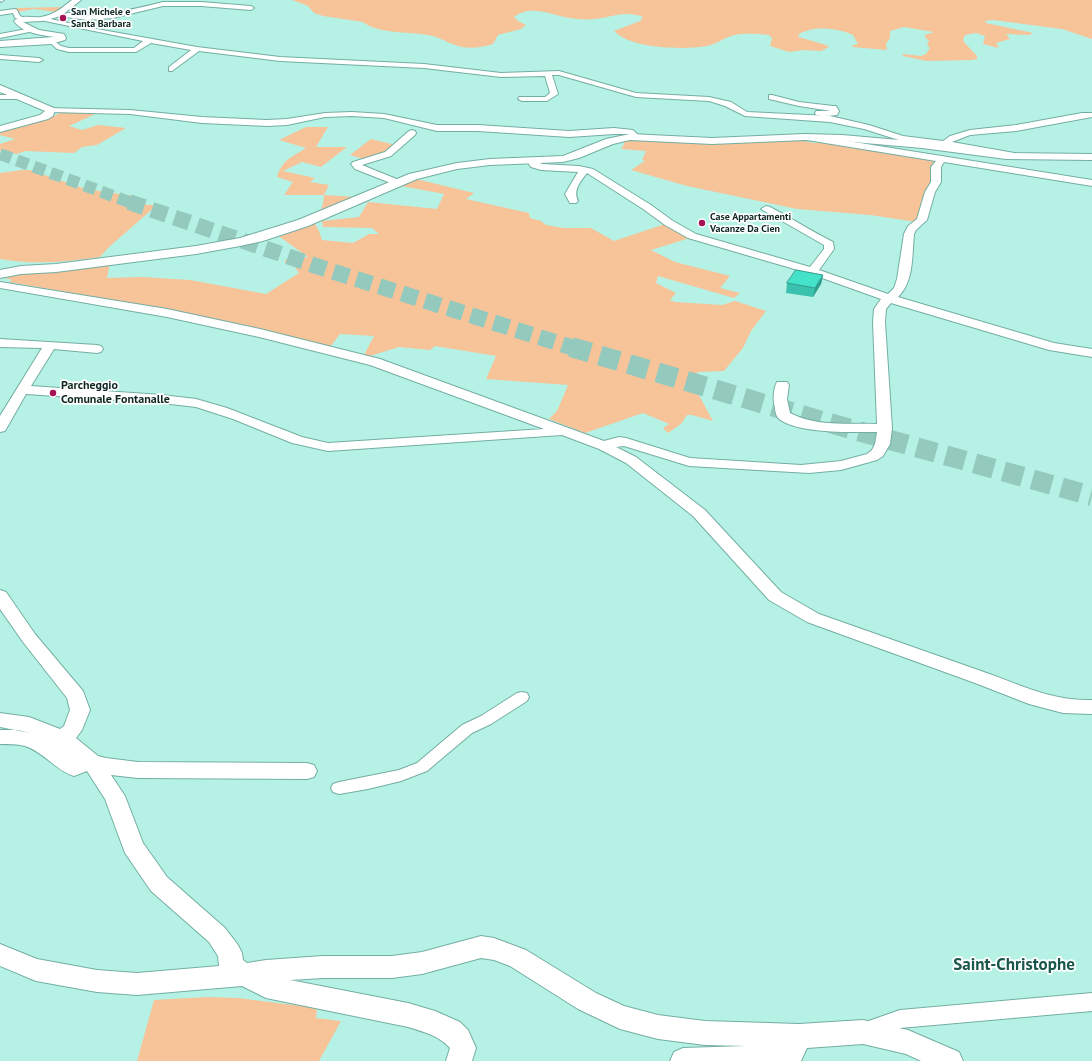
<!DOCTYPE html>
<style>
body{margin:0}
canvas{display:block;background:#b5f2e5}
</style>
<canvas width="1092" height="1061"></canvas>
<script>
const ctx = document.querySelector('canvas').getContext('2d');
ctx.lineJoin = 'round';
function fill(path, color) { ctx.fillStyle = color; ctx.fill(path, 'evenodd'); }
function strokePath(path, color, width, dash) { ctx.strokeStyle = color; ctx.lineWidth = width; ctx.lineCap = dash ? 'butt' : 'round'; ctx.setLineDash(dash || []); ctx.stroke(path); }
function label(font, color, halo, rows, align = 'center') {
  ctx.font = font + ' "PT Sans",sans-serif'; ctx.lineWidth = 3.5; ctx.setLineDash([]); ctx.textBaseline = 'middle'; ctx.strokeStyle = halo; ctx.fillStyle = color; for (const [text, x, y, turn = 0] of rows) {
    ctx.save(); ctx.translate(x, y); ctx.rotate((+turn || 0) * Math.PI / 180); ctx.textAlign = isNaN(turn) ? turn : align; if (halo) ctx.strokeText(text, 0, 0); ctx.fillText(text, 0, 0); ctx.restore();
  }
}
fill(new Path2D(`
 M292 0H1092V39L1062 29 993 20 985 21 986 23 1033 33 1029 35 1006 34 1010 39 996 43 999 48 983 44 985 36 976 33 965 35 963 40 964 42 977 56V59L972 60 927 61 903 56V54L921 56 926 54 930 48 927 45 929 41 925 37V35L934 32 904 27 890 31V38L886 44 887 50 852 47 853 45 858 44 853 35C838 28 812 25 798 35L799 37 826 45 829 47 821 51 804 50 789 52 770 46 772 38 769 35C758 34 746 33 735 35 725 37 717 44 707 46 684 50 631 49 614 31L640 21 643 17C625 10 613 17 595 19 586 20 574 19 564 17 548 13 529 5 514 17L518 21 526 25 521 29 498 35 493 44C483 47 473 49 462 47 452 45 443 39 433 36 412 31 380 35 363 22L323 16 314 13 308 6Z
 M64 7 56 12 34 9 18 12 15 8Z
 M62 112H100L69 126 82 130 98 125 126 128 97 145 82 147 74 153 25 151 17 154 0 151V144L15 139 0 135V131L48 119Z
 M306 127H328L316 147H347L321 167 302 162 283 171 315 178 310 182 329 185 324 195 358 197 319 214 323 204 324 195H284L293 182 277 177C282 160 292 157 306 148L279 140Z
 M371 139 396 145 384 155 367 160 350 155Z
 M624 139H793L814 143H835L935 160 932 168 935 182 917 222 870 215 797 209 687 186 631 170 645 161 642 160 646 151 621 149 624 144Z
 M22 170H30L86 189 134 196 147 205H157L109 247 100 257C66 262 34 265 0 259V173Z
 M412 178 474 193 466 199 529 213 530 218 541 221 546 225 564 228H591L614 241 665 224 693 237 651 250 675 262 730 276 720 288 740 293 734 298 658 276 656 283 676 293 670 300 675 302 722 305 735 301 766 311 751 331 743 348 724 371 698 372 695 375V388L713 421 692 415H687L681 424 668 433 663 428 669 424 643 413 585 433 549 419 557 411 568 385 486 379 496 356 435 346 430 350 399 347 370 356 364 355 374 336 340 334 330 347 152 307 9 282 12 280 5 278 4 276 110 263 107 278 142 277 190 280 266 294 299 273 295 267 285 263V260L308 257 277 235 311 223 315 224 319 231 322 240 353 243 369 234H379L372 228 323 227 322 221 359 217 368 202 437 209 444 194 396 185Z
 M207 997 238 998 317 1008 316 1018 341 1021 319 1061H137L154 1000Z`), '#f7c399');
strokePath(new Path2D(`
 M0 154 132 203`), '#94c9be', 12, [12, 6]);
strokePath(new Path2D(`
 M129 202 328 270 574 348`), '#94c9be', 16, [16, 8]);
strokePath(new Path2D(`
 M571 347 822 421 1092 496`), '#94c9be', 20, [20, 10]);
const pedestrian = new Path2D(`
 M522 692 527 693 529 697 527 701 491 724 472 733 427 771 401 781 368 789 339 794 333 792 331 788 333 784 339 782 399 770 417 763 462 725 481 716 517 693Z
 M1092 993V1011L900 1028 867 1039 860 1036 858 1030 860 1024 900 1010Z`);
const minor = new Path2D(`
 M0 0H4L1 2Z
 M163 2H201L251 6 254 8 251 10 201 6H163L113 18 87 20 66 17 63 15C69 10 82 16 90 16 115 14 139 8 163 2Z
 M15 9 17 10 20 16 25 18V20L15 18 13 13 0 15V11Z
 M42 17 91 28 197 47 280 57 424 64 501 73 559 71 636 93 709 97 731 102 747 112 830 116 869 125 903 136 943 141 950 136 970 130 1016 125 1082 113H1092V117L1016 131 970 135 952 142 1020 154 1022 156 1020 158 1017 159 1000 155 902 141 864 129 830 122 745 116 725 106 709 101 636 97 559 75H552L558 94 547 101H522L518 99 519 97H545L550 93 545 76 501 77 424 68 280 61 199 51 172 71H169V67L191 50 151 43 136 52H69L57 49 49 42V40H53L61 46 69 48H134L143 41 40 20 39 19Z
 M32 28 34 29V31L0 38V34Z
 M0 55 39 58 43 60 39 62 0 59Z
 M0 95H18L22 97 18 99H0Z
 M769 95H772L799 102 833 106H836L839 111 837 115C831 116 822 116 816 115L815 113 816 111H831L799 106 769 99Z
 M47 108 130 110 202 117 267 120 287 119 325 113 352 112 384 114 437 125H478L569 131 614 128 633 130 639 136 635 139 628 134H614L569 137 478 131H437L384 118 352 116 325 117 287 125 267 126 202 123 130 114 50 112 46 110Z
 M412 130 415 131 416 133 415 135 391 156 362 165 399 180 401 182 399 184H393L355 169 351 164 353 162 385 152 409 131Z
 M810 135 1092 180V186L944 162 941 167V182L935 192 927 220 916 230 914 234C912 255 914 282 898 297L1054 343 1092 349V357L1049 350 891 303 886 309 885 322 892 428 890 444 883 456 877 460 841 470 809 473 689 466 624 446 616 447 636 457 705 510 781 592 819 614C873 633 927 652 981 671 1019 684 1050 701 1092 700V714L1063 713 1029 704 975 683 807 622 769 600 693 516 626 463 599 449 562 435 328 451 292 443 233 419 196 407 162 403 26 394 5 431 0 432V416L42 348 0 347V339L97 345 101 346 103 349 101 352 97 353 54 349 31 386 162 395 196 399 227 408 302 437 328 443 544 429 370 365 259 337 167 317 0 288V282L167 309 260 329 380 359 604 441 619 437 626 438 690 458 801 465 841 461 867 454 872 450 875 444 877 432C853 432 795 434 778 418 775 414 775 407 774 403 773 397 774 387 777 382H787L789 385 787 399 790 413C816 427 849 423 877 424L873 322 874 309 881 299 808 273 688 238 665 225 643 209 587 173C580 182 573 190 578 201L576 203H570L565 194 578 172 541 170 531 167 527 161 532 158 542 164 579 166 593 169 651 205 673 221 696 234 810 267 824 249V245L761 209 766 206 770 207C791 218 811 231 833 242L834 249 819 270 888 294 894 288 897 279 904 234 908 226 917 219 925 192 931 182V167L936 161 807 140 806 138Z
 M0 590 6 592 35 634 83 691 90 710 82 730 76 738 98 756 106 758 138 762 307 763 314 765 317 771 314 777 307 779 138 778 111 775 125 796 143 843 167 877 225 928 238 945 242 953 243 960 247 963 266 960 323 956H392L422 952 481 936 494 938 526 950 596 993 624 1006 658 1015 705 1021 799 1024 863 1020 908 1030 959 1052 963 1061H921L906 1054 863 1044 807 1048 801 1061H670L674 1052 683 1048 746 1046 705 1045 658 1039 620 1029 578 1009 510 966 494 960 481 958 422 974 392 978H323L290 980 408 1003 435 1011 460 1022 468 1030 476 1048 472 1061H446L450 1048C438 1035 424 1032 408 1027L266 998 242 986 137 995 97 992 36 981 0 966V944L37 959 97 970 137 973 219 966 218 956 209 942 151 891 125 853 105 799 87 771 74 776C55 770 44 752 25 746 17 744 8 744 0 744V730H18L30 733 0 727V713L29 717 60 729 64 726 70 710 67 698 23 642 0 609Z`);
const tertiary = new Path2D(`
 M72 0H81L61 16 42 21 23 22 39 30 64 34 66 38 65 40 51 44 0 47V41L54 37C41 35 22 33 14 21 21 14 32 18 41 17 54 15 63 7 72 0Z
 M0 85 54 108 55 110 53 116 48 119 0 132V126L40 115 45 111 0 92Z
 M630 134 712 138 805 134 842 135 922 142 1006 153 1092 154V160L1006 159 922 148 842 141 805 140 712 144 630 140 613 144 579 158 563 162 490 165 457 169 417 179 308 226 263 241 240 246 196 254 56 272 21 274 0 278V270L21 266 56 264 196 246 240 238 298 220 409 174 457 163 490 159 563 156 606 139Z`);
strokePath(pedestrian, '#73aea2', 2);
strokePath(minor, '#73aea2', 2);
strokePath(tertiary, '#73aea2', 2);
fill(pedestrian, '#fff');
fill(minor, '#fff');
fill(tertiary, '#fff');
fill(new Path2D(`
 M823 275 821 284 813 297 786 293 787 283Z`), '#3bc2ae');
fill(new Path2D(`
 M823 275 821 284 813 297 815 288Z`), '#309e8d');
const building = new Path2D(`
 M796 270 823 275 815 288 787 283Z`);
fill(building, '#45e2ca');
strokePath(building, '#309e8d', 1);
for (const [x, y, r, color] of [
 [63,18,4,"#a31356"],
 [702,223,4,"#a31356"],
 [53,393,4,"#a31356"]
]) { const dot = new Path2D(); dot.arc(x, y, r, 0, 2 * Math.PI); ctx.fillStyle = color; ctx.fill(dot); strokePath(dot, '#fff', 1.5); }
label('bold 10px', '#0e2722', '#fff', [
 ["San Michele e",71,12],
 ["Santa Barbara",71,24],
 ["Case Appartamenti",710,217],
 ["Vacanze Da Cien",710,229]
], 'left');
label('bold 12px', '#0e2722', '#fff', [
 ["Parcheggio",61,386],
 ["Comunale Fontanalle",61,400]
], 'left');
label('bold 17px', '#19574d', '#fff', [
 ["Saint-Christophe",1014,965]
]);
</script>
